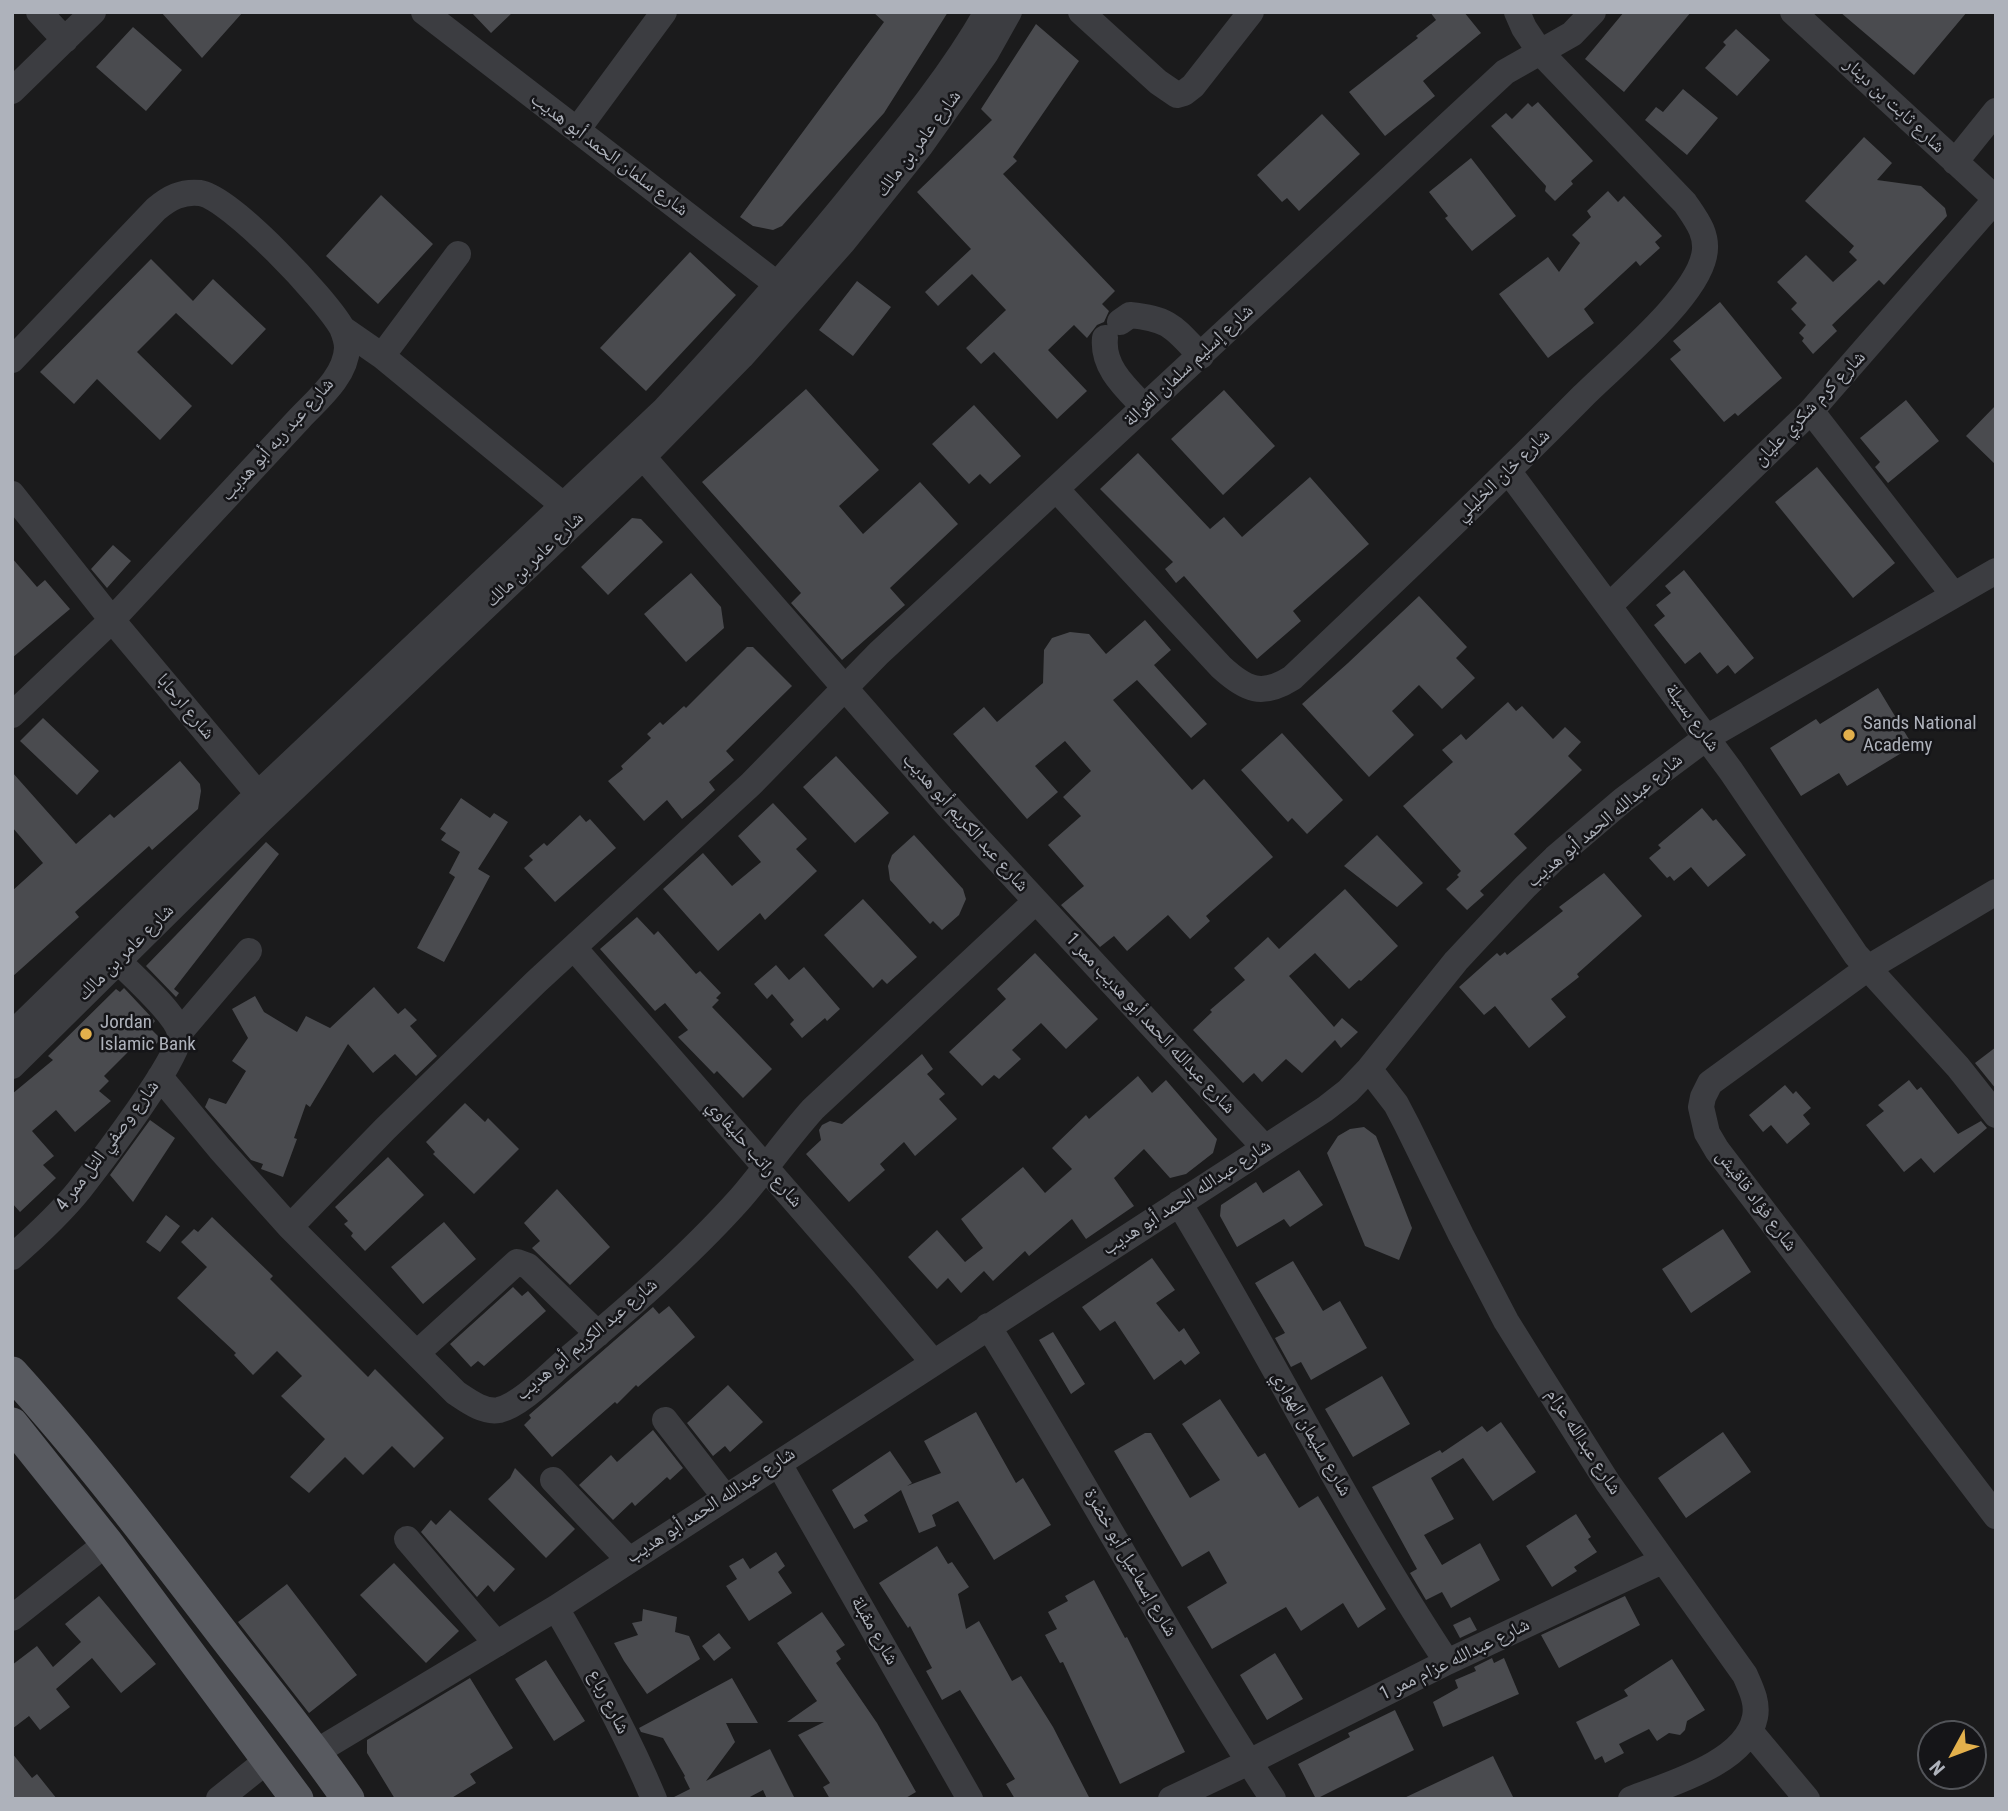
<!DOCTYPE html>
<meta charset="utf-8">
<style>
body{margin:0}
#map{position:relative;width:2008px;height:1811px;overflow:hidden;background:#1b1b1c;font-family:"Roboto Condensed",sans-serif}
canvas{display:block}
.frame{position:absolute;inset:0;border:14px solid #aeb2bb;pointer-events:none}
.north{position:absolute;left:1917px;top:1720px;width:70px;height:70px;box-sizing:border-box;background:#151518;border:2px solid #525459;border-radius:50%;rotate:229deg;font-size:19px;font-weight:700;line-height:28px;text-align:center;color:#aeb2bb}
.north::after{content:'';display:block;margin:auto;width:24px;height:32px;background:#e3b04c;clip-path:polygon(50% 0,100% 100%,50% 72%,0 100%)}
</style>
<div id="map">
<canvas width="2008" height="1811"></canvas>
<div class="frame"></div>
<div class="north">N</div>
</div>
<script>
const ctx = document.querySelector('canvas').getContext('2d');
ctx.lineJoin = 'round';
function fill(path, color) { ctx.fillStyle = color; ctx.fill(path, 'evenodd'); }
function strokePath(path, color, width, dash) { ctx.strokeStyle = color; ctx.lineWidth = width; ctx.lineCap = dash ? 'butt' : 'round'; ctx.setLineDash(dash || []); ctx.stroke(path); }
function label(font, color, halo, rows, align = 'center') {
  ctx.font = font + ' "Roboto Condensed","Noto Naskh Arabic",sans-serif'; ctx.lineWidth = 5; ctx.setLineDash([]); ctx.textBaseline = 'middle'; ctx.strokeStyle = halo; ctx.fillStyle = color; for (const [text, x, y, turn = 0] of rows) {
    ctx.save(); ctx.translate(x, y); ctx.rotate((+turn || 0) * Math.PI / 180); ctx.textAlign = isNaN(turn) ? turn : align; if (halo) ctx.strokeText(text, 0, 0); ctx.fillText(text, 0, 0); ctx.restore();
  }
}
fill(new Path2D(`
 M161 12H243L202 58Z
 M471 12H513L491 33Z
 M873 12H948L884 113 782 226 773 230 753 226 740 217 884 22Z
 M1430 12H1464L1481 33 1423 81 1435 96 1385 136 1349 92 1418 38 1416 36 1436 20Z
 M1624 12H1691L1624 92 1585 59Z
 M1840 12H1967L1914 75Z
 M1036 24 1079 61 1013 157 1017 161 1003 174 1115 291 1102 304 1109 311 1104 322 1097 325 1087 338 1074 325 1048 350 1087 391 1057 419 994 352 981 364 966 348 1006 310 972 274 938 306 925 292 971 249 917 192 992 120 981 109Z
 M133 27 182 70 146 111 96 67Z
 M1736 29 1770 60 1737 96 1705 68 1726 45 1723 42Z
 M1683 89 1718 118 1687 155 1645 120 1656 107 1663 112Z
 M1538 102 1593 161 1571 181 1573 184 1555 201 1545 191 1546 186 1491 126 1506 113 1512 119 1528 103 1532 107Z
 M1322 114 1360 154 1299 211 1287 198 1282 202 1257 175Z
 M1864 137 1892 163 1877 180 1921 186 1945 208 1947 216 1884 285 1879 280 1832 325 1837 331 1813 354 1802 341 1804 338 1799 333 1806 325 1791 309 1797 303 1777 282 1806 255 1833 282 1857 260 1849 252 1854 246 1805 201Z
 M1471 158 1516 216 1472 251 1445 218 1448 216 1429 192Z
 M1608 191 1618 202 1624 196 1662 236 1655 242 1660 248 1640 266 1636 261 1584 309 1594 323 1548 358 1499 294 1548 257 1559 272 1580 243 1572 235 1591 217 1587 211Z
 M381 195 433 244 378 304 326 256Z
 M690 252 736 295 646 391 600 348Z
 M151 259 193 301 213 279 266 329 232 365 176 313 137 352 192 406 160 440 97 379 74 404 40 372Z
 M857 281 891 307 853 356 819 330Z
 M1720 302 1782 378 1738 416 1735 413 1724 422 1670 359 1681 350 1673 341Z
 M806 389 879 470 839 506 863 534 920 482 958 524 890 588 905 605 842 660 791 603 801 593 702 482Z
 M1224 390 1275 446 1223 495 1171 439Z
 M1906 400 1939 441 1888 483 1875 467 1880 462 1860 438Z
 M974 405 1021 456 990 484 980 474 969 484 932 444Z
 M1996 405V465L1966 436Z
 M1138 453 1210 529 1224 517 1242 537 1310 477 1369 544 1293 611 1301 621 1257 659 1184 576 1176 583 1165 569 1173 562 1100 489Z
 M1817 467 1895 563 1853 598 1775 502Z
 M632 518 641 519 663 542 608 595 581 567Z
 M113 545 131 561 107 588 91 569Z
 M12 558 37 587 45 580 70 609 12 658Z
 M1684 570 1754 658 1735 674 1728 665 1717 674 1700 652 1685 664 1654 625 1665 616 1656 605 1671 593 1665 586Z
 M691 573 721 607 724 628 686 662 644 614Z
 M1419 596 1467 647 1456 658 1475 678 1442 709 1419 685 1392 711 1414 735 1369 777 1302 704 1348 663Z
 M1145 620 1171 650 1154 665 1207 724 1191 738 1137 680 1113 700 1192 790 1204 779 1273 857 1206 916 1210 921 1190 939 1168 915 1127 951 1114 936 1100 947 1061 905 1084 886 1048 845 1081 816 1063 797 1091 771 1065 741 1035 766 1058 792 1027 819 953 734 984 707 997 722 1043 683 1044 650 1052 638 1070 632 1089 634 1106 654Z
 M747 647H753L792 686 726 751 734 760 709 782 715 790 701 803 682 819 667 800 644 821 608 781 623 769 621 766 651 738 647 734 660 722 663 725 684 706 686 708Z
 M1878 688 1913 746 1847 786 1839 773 1801 796 1770 748 1816 719 1820 724Z
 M1508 702 1516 711 1522 706 1553 739 1565 727 1581 742 1568 756 1582 770 1514 834 1527 848 1480 891 1484 895 1467 910 1446 889 1459 877 1457 875 1461 871 1403 806 1453 762 1442 750 1461 734 1466 740Z
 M43 718 99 771 77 795 20 741Z
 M1282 733 1343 800 1307 834 1292 818 1288 822 1241 770Z
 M836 756 889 813 855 843 803 787Z
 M180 761 200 784 201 791 198 809 152 850 149 846 75 912 79 917 12 977V891L43 863 12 827V772L76 844 110 814 114 818Z
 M461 798 490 818 494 813 508 822 478 869 490 876 444 962 417 948 455 877 449 873 460 852 441 840 446 833 440 829Z
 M773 803 807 839 796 849 817 871 765 920 760 913 718 951 663 889 703 853 732 886 761 862 738 836Z
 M1702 808 1713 821 1716 819 1746 855 1708 887 1691 867 1674 881 1670 876 1667 878 1649 858 1661 848 1658 845Z
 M580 815 586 822 590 819 616 848 555 902 524 868 533 860 529 856 544 843 547 846Z
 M914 835 963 889 966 899 959 915 942 930 933 921 930 924 890 880 888 866 892 855Z
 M1377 835 1423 883 1397 907 1344 866Z
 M266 842 279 854 174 989 179 993 176 997 146 966Z
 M1604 873 1642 916 1577 974 1579 977 1551 999 1566 1017 1529 1048 1495 1006 1484 1015 1459 987 1497 953 1500 956 1505 952 1507 955 1563 911 1559 907Z
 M1345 889 1398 946 1361 981 1359 980 1349 989 1315 953 1289 976 1334 1027 1342 1018 1358 1032 1341 1048 1335 1040 1302 1073 1286 1059 1262 1082 1254 1073 1243 1083 1193 1030 1212 1012 1210 1010 1245 980 1234 968 1268 937 1279 949Z
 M863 899 917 957 887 984 882 979 873 988 824 935Z
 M637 917 654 935 658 931 696 974 700 971 721 993 716 998 719 1000 712 1007 772 1069 743 1098 717 1071 714 1074 678 1037 688 1030 665 1003 655 1011 600 949Z
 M1035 953 1098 1019 1066 1049 1041 1023 1012 1050 1021 1059 999 1079 994 1075 982 1086 949 1052 1006 999 997 989Z
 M776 965 789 980 804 967 840 1009 827 1021 825 1018 802 1038 790 1024 794 1020 772 994 767 999 754 984Z
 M374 987 398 1014 405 1008 417 1020 410 1026 437 1056 416 1076 395 1054 373 1073 348 1044 310 1107 306 1104 294 1138 297 1139 283 1177 261 1169 263 1164 251 1160 205 1107 209 1098 226 1104 246 1071 232 1061 248 1038 232 1009 255 996 264 1012 297 1032 306 1016 330 1028Z
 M124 988 155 1021 150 1028 161 1039 149 1051 139 1041 104 1076 109 1081 99 1091 111 1101 75 1132 56 1110 32 1131 54 1156 43 1165 56 1178 20 1212 12 1203V1094L53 1060 48 1056 116 989 120 992Z
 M1996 1047V1089L1975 1063Z
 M922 1054 933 1069 927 1074 945 1094 939 1099 957 1119 915 1156 904 1142 880 1164 885 1170 849 1202 806 1154 821 1140 819 1130 822 1125 830 1121 842 1124Z
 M1138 1076 1152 1093 1166 1080 1217 1139 1213 1153 1186 1174 1170 1178 1144 1149 1114 1178 1134 1206 1086 1239 1072 1219 1029 1256 1025 1251 993 1281 984 1271 961 1293 948 1278 937 1289 908 1257 937 1230 965 1262 983 1248 961 1219 1023 1167 1045 1193 1072 1169 1052 1148 1086 1115 1089 1119Z
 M1909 1080 1917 1090 1921 1087 1958 1134 1981 1121 1987 1128 1934 1173 1921 1158 1904 1172 1866 1125 1884 1111 1878 1105Z
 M1785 1085 1793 1094 1796 1091 1811 1108 1803 1115 1810 1124 1787 1144 1771 1125 1763 1132 1749 1115Z
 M465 1103 485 1122 488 1118 519 1149 474 1194 433 1154 435 1152 426 1142Z
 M150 1120 175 1138 133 1202 110 1175Z
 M1364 1127 1376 1136 1412 1228 1399 1260 1365 1246 1327 1153 1338 1136 1350 1129Z
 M388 1157 424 1195 365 1251 351 1236 353 1233 344 1224 348 1221 335 1207Z
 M1299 1170 1323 1205 1290 1227 1284 1219 1237 1247 1220 1216 1221 1205 1256 1182 1263 1193Z
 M557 1189 610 1247 570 1285 532 1248 540 1241 524 1223Z
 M166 1215 180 1226 160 1252 146 1242Z
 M212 1217 273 1276 270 1279 368 1377 375 1369 444 1438 414 1468 392 1446 363 1475 345 1457 309 1493 290 1477 325 1439 281 1396 302 1376 277 1351 253 1375 234 1355 236 1353 177 1298 207 1267 181 1242 194 1229 198 1232Z
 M444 1222 476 1259 423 1304 391 1267Z
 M1723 1229 1751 1272 1691 1313 1662 1269Z
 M1152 1258 1175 1290 1156 1303 1179 1332 1184 1328 1200 1353 1185 1365 1181 1360 1154 1380 1115 1321 1100 1331 1082 1307Z
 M1293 1261 1323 1311 1340 1301 1367 1348 1311 1380 1301 1362 1291 1367 1275 1338 1285 1333 1255 1283Z
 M513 1287 522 1296 528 1291 546 1311 484 1366 478 1361 471 1367 450 1344Z
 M669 1306 695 1337 638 1387 636 1385 617 1404 615 1402 552 1457 524 1425 531 1418 529 1415 653 1307 659 1314Z
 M1053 1332 1085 1384 1071 1394 1039 1340Z
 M1382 1376 1410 1424 1353 1457 1325 1409Z
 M728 1385 763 1422 730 1452 725 1446 713 1456 687 1423Z
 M1220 1399 1258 1457 1265 1453 1299 1508 1318 1496 1386 1609 1358 1628 1343 1603 1301 1631 1286 1607 1212 1649 1187 1607 1227 1583 1209 1551 1182 1567 1114 1451 1145 1433H1151L1190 1498 1220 1480 1182 1424Z
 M976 1412 1016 1483 1023 1478 1051 1525 994 1560 958 1501 932 1515 936 1526 919 1533 901 1490 864 1515 868 1521 854 1529 832 1490 890 1451 912 1483 907 1486 941 1473 924 1441Z
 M1501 1422 1536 1472 1493 1501 1463 1458 1431 1478 1454 1519 1424 1535 1442 1565 1480 1543 1500 1580 1451 1608 1442 1592 1426 1600 1410 1573 1417 1569 1372 1487 1440 1450 1442 1453 1482 1426 1487 1432Z
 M653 1430 683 1468 670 1480 667 1477 635 1506 632 1502 613 1520 579 1485 611 1455 617 1462Z
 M1723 1432 1751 1472 1686 1518 1658 1478Z
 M515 1468 575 1529 546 1558 488 1499 510 1478Z
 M450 1510 515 1569 494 1592 488 1585 477 1597 421 1532 431 1520 436 1525Z
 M1576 1514 1591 1537 1588 1539 1597 1552 1574 1567 1577 1571 1552 1587 1526 1546Z
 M937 1546 948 1564 952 1562 969 1587 958 1594 966 1629 979 1621 1012 1681 1021 1676 1053 1727 1090 1799H1015L1006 1784 1015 1779 960 1690 942 1700 926 1671 932 1668 910 1626 908 1628 879 1583Z
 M776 1552 785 1566 778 1572 792 1593 749 1621 726 1586 737 1579 729 1566 743 1558 750 1569Z
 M394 1563 459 1631 426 1663 360 1595Z
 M1094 1580 1125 1638 1127 1637 1185 1752 1120 1784 1063 1662 1060 1663 1045 1635 1057 1629 1048 1612 1068 1601 1065 1596Z
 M287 1584 357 1675 309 1713 238 1622Z
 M99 1596 156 1664 121 1693 92 1658 56 1689 70 1707 40 1730 29 1716 12 1729V1665L37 1646 53 1667 81 1642 65 1624Z
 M1625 1596 1640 1625 1559 1668 1541 1635Z
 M643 1609 677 1617 675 1632 689 1636 700 1659 647 1694 624 1661 614 1643 638 1635 632 1623 642 1621Z
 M822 1612 845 1645 836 1651 841 1659 836 1663 877 1723 916 1792 904 1799H830L823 1787 830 1783 798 1735 824 1722H787L817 1701 777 1643Z
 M1470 1617 1477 1630 1460 1638 1453 1625Z
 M719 1633 731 1648 714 1661 702 1646Z
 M1275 1653 1303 1699 1267 1720 1240 1675Z
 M1492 1658 1494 1663 1504 1658 1519 1694 1443 1727 1433 1702 1458 1688 1455 1680 1476 1671 1474 1667Z
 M1672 1659 1705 1710 1687 1721 1685 1730 1680 1735 1669 1733 1657 1741 1649 1729 1619 1744 1624 1753 1605 1763 1602 1756 1595 1760 1576 1722 1628 1696 1624 1690Z
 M546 1660 585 1721 554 1741 515 1679Z
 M470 1678 513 1748 470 1774 476 1783 450 1799H395L367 1753V1740Z
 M732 1678 758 1723H726L735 1742 706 1781 770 1749 795 1799H767L763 1790 746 1799H670L690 1789 684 1777 685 1776 663 1738 641 1732 639 1728Z
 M1395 1710 1414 1750 1316 1799 1298 1764 1350 1737 1348 1733Z
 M12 1753 32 1778 37 1774 57 1799H12Z
 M1493 1756 1514 1799H1402Z`), '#4a4b4f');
strokePath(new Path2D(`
 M39 12 65 40
 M424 12 791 295
 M1081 12 1158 82 1177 95 1184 93 1193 86 1251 12
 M1793 12 1996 199
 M12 91 93 12
 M577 130 664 12
 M1955 162 1996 111
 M1120 322 1130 315C1171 319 1174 328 1201 356
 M343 329 382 356 563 505
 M1105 338C1102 367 1125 387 1144 407
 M382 356 458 254
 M12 360 156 209C169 198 182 191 200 193 230 197 326 299 342 328 344 333 347 342 347 348 346 376 318 399 300 418L112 620 12 715
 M1811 411 1953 594
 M643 457 948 806 1265 1148
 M1509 472 1731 771 1856 955 1958 1067 1996 1115
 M1057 490 1221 667C1246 690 1262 697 1292 678 1390 585 1488 492 1583 396 1616 363 1695 299 1704 256 1709 235 1696 219 1685 203L1540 52 1524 28 1517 12
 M12 494 112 620 258 794
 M1610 605 1811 411 1996 199
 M1996 892 1868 968 1710 1083 1703 1097 1701 1107 1707 1133 1717 1150 1996 1516
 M574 948 863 1279 933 1362
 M180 1032 249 951
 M12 1034 258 794 663 411C733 336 801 259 865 179 909 126 953 72 987 12
 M12 1066 261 820 643 457 741 357 843 242 921 145 986 53 1009 12
 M1369 1069 1396 1104 1407 1125 1461 1235 1506 1321 1539 1374 1608 1483 1745 1675C1751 1689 1758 1702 1755 1717 1746 1763 1669 1784 1631 1799
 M160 1077 220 1149 290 1227 456 1393C468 1401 484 1413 499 1410 520 1405 547 1377 563 1363 624 1312 686 1259 739 1200 765 1170 787 1138 813 1109L1036 901
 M1179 1203C1271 1355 1349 1514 1447 1662
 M290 1227 385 1129 536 982 751 784 879 653 1505 72 1572 34 1593 12
 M12 1257C36 1236 60 1214 80 1189 97 1167 184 1054 180 1033 176 1014 132 975 117 960
 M988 1326C1085 1482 1172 1645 1273 1799
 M417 1353 517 1262 528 1266 598 1334
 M665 1420 725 1497
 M779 1464 970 1799
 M553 1480 628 1559
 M407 1539 497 1644
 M556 1608C592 1670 626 1732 654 1799
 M12 1618 107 1543
 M1750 1731 1807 1799
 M316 1752 556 1608 1325 1109 1348 1091 1369 1069 1456 961 1525 887 1555 858 1623 800 1706 738 1996 571
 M219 1799 269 1759
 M1171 1799 1249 1762 1447 1662 1662 1561`), '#3c3d41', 26);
strokePath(new Path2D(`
 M12 1373C88 1457 157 1548 226 1638 267 1691 310 1743 348 1799
 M12 1424 107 1543 297 1799`), '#585a60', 33);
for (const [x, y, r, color] of [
 [1849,735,7,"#e3b04c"],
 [86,1034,7,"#e3b04c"]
]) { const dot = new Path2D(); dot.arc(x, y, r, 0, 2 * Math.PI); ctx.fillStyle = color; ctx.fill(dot); strokePath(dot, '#151518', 2.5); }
label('19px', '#aeb2bb', '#151518', [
 ["شارع ثابت بن دينار",1894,106,43],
 ["شارع عامر بن مالك",919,144,-53],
 ["شارع سلمان الحمد أبو هديب",609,155,37],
 ["شارع إسليم سلمان القرالة",1189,366,-43],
 ["شارع كرم شكري عليان",1810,409,-46],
 ["شارع عبد ربه أبو هديب",278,440,-48],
 ["شارع خان الخليلي",1503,476,-44],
 ["شارع عامر بن مالك",535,560,-44],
 ["شارع ارحابا",185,707,50],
 ["شارع بسيلة",1692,718,54],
 ["شارع عبدالله الحمد أبو هديب",1605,821,-40],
 ["شارع عبد الكريم أبو هديب",965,823,48],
 ["شارع عامر بن مالك",126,953,-45],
 ["شارع عبدالله الحمد أبو هديب ممر 1",1150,1024,47],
 ["شارع وصفي التل ممر 4",108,1146,-53],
 ["شارع راتب حليفاوي",754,1154,49],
 ["شارع عبدالله الحمد أبو هديب",1187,1198,-33],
 ["شارع فؤاد قاقيش",1756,1201,53],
 ["شارع عبد الكريم أبو هديب",587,1340,-40],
 ["شارع سليمان الهواري",1311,1434,60],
 ["شارع عبدالله عزام",1583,1442,57],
 ["شارع عبدالله الحمد أبو هديب",711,1506,-33],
 ["شارع إسماعيل أبو خضرة",1130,1563,60],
 ["شارع مقبلة",874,1631,60],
 ["شارع عبدالله عزام ممر 1",1455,1660,-26],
 ["شارع رباع",608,1702,63]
]);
label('19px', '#aeb2bb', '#151518', [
 ["Sands National",1863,724],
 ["Academy",1863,746],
 ["Jordan",100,1023],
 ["Islamic Bank",100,1045]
], 'left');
</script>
